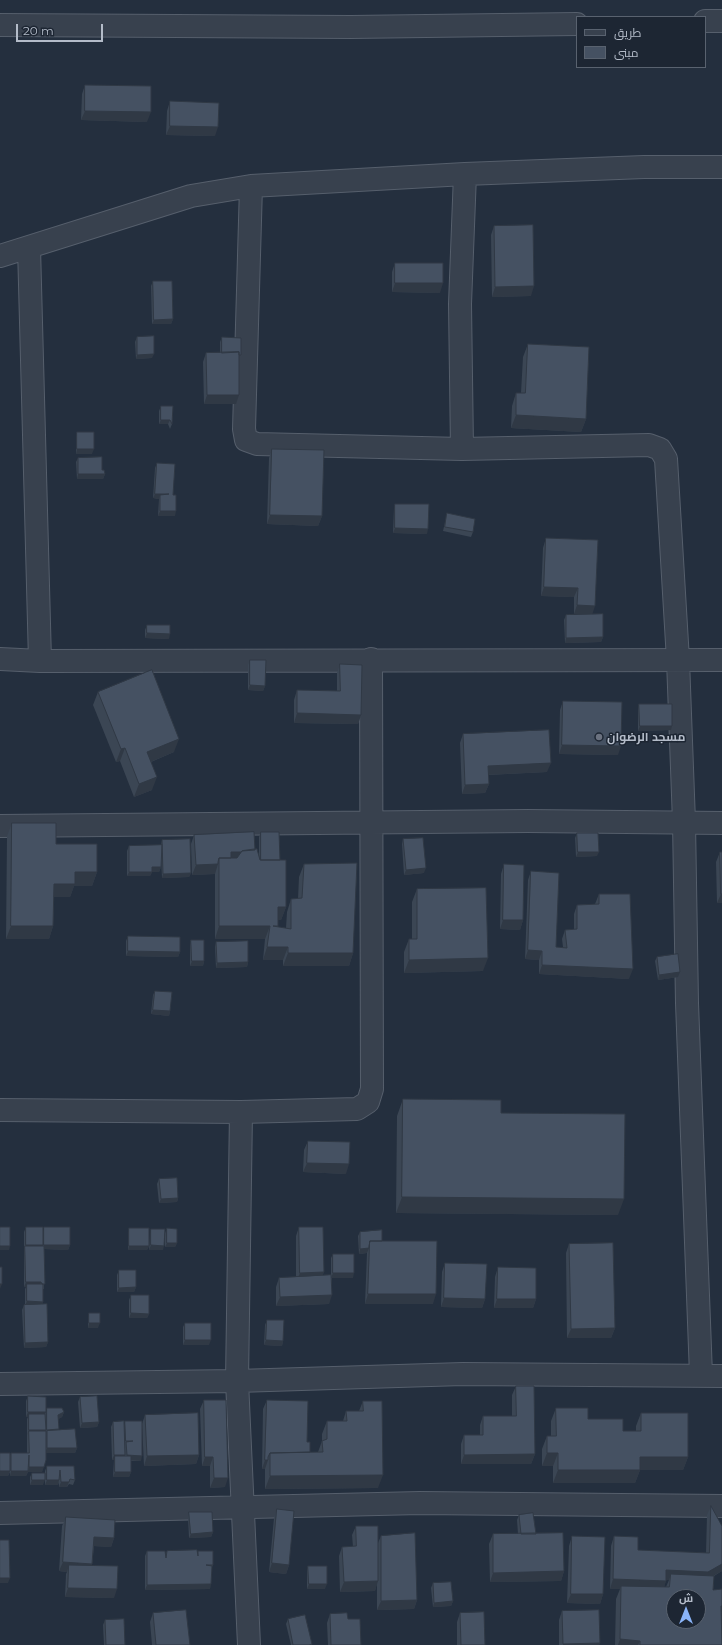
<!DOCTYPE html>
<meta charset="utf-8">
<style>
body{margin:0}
#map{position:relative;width:722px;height:1645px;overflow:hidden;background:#242f3e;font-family:Montserrat,Cairo,sans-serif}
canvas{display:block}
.legend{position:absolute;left:576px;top:16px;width:130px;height:52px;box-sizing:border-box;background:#1d2633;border:1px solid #59626f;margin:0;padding:5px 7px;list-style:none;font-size:12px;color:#b4bcc9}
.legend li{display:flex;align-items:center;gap:8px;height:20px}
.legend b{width:20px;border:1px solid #59626f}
.north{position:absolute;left:666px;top:1589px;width:40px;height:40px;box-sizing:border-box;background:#1d2633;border:1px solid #59626f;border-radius:50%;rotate:0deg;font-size:11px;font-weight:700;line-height:16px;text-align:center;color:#b4bcc9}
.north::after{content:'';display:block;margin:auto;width:14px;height:18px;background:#8ab4f8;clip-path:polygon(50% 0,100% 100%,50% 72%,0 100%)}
.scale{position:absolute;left:16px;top:24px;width:87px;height:18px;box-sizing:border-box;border:2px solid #b4bcc9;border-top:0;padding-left:5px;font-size:12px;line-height:14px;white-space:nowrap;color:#b4bcc9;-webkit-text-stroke:3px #1d2633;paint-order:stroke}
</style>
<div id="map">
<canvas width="722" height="1645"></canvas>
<ul class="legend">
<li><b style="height:5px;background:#38414e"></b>طريق</li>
<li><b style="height:11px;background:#455162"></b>مبنى</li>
</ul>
<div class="north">ش</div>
<div class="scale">20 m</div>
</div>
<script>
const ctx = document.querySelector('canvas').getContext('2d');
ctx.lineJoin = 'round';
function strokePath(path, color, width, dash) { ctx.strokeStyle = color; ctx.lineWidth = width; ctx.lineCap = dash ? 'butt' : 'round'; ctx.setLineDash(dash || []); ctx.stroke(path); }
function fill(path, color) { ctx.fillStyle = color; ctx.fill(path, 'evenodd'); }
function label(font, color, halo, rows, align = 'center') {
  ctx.font = font + ' Montserrat,Cairo,sans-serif'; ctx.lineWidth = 3; ctx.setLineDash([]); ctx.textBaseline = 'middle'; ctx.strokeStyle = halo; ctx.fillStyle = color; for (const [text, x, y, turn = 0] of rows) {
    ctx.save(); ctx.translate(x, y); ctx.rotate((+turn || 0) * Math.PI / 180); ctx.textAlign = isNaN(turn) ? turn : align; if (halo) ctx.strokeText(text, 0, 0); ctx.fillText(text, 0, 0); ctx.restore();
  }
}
const minor = new Path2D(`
 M705 21H722
 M0 25 351 27 577 24
 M251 186 244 429 246 440 257 444 462 449 649 445 660 449 666 459 678 660 684 822 687 1003 701 1375
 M29 247 40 661
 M0 256 191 196 251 186 465 174 644 167H722
 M462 449 460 304 465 174
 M0 659 40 661C268 659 495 660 722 660
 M0 826 528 821 722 823
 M0 1110 241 1112 357 1109 368 1102 372 1089 371 659
 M241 1112 237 1381 249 1645
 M0 1384 237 1381 463 1374 722 1376
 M0 1513 420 1503 722 1506`);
strokePath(minor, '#565f6c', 24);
strokePath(minor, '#38414e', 22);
fill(new Path2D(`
 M85 85 147 122 81 120 82 94Z
 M170 101 215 136 166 135 167 111Z
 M494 226 531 296 492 297 491 235Z
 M395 263 440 293 392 292V272Z
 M153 281 173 319 171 324H152L151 286Z
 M137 337 152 358 136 359 135 342Z
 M222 337 239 359 236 404H204L203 362 206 353H220V342Z
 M528 344 586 419 581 432 511 428 512 406 516 393H521L523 357Z
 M161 406H173L172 424 170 429 168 424H159V411Z
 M77 432 92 454H76V436Z
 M272 449 322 516 318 526 267 524 269 458Z
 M78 458 102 470 105 474 103 479H77L76 462Z
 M157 463 173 495 175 516H158L159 499 153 498 155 468Z
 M395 504 427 534 393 533 394 508Z
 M447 513 473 532 471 537 443 531 446 518Z
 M546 538 598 540 592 615 603 637 601 642 565 643 564 620 566 615H589L574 614V597L541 596 543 548Z
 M147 625 169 639 145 638V630Z
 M250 660 265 686 263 691 248 690V665Z
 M340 664 361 715 358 724 294 723V700L297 690 337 691V673Z
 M98 692 174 752 151 762 152 790 134 797 120 761 116 762 93 705Z
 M563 701 618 755 559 754 560 710Z
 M639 704 671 730 638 731V709Z
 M463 734 547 772 488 775 489 784 485 793 462 794 460 743Z
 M12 823 56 844 97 872 92 886H74L70 897H54L53 926 49 939H6L7 836Z
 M261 832 280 860 286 907 281 920H278V927L286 928 287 912 291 899H298L299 877 304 864 353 953 349 966H283V960H263L265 939H215V874L192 875 191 844 194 835 255 850 259 856V837Z
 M577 833 597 856 576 857 575 838Z
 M403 839 424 873 404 875 402 844Z
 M162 840 191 873 189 877 162 878 161 856V867L159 872H152L150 876H127V851L129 846 161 845Z
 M720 852H722V903H717L716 862Z
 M504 864 523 920 520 930 500 929 501 874Z
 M531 871 556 947H563L562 939 565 930 574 929V914L577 905 595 904 599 894 629 979 539 974V960L525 959 528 880Z
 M417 889 483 971 404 973V952L409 939H412V902Z
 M128 936 180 952 178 957 126 956V941Z
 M191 940 204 961 203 966H190V945Z
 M216 942 248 962 247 967 216 968 215 947Z
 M657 957 678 977 658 980 655 961Z
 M155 991 170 1011 169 1016 151 1014 153 995Z
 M403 1099 618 1215 396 1213 397 1116Z
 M308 1141 346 1174 303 1172 304 1150Z
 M159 1179 178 1198 177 1202 159 1203 157 1184Z
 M26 1227 43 1231 44 1227 70 1245 68 1250 44 1249V1289H43V1302L42 1305 48 1342 46 1347 24 1348 22 1310 24 1305H25V1289L26 1287H24V1232Z
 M299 1227 324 1272 322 1276 331 1275V1258L333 1254 353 1278H332L329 1304 276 1306V1287L279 1278 296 1277V1236Z
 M129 1228 149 1246 147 1250H128V1233Z
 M167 1228 177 1243 175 1247H165V1233Z
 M151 1229 163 1250H149L150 1234Z
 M360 1232 382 1241 433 1304H365L367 1253 359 1254 358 1236Z
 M569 1244 615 1328 611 1338H567L566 1253Z
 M445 1263 485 1299 482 1308 441 1307 442 1272Z
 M498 1267 536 1299 533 1308H494L495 1277Z
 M119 1270 136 1287 134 1292H117V1275Z
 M131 1295 149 1314 147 1318H129V1300Z
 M89 1313 98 1328H88V1317Z
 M267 1320 283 1341 282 1346 264 1345 265 1325Z
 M185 1323 209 1345H183V1327Z
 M516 1386 535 1454 531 1464H461V1444L464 1435H480V1425L483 1416H512V1395Z
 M28 1396 46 1411 47 1408 64 1412 62 1417 58 1419 59 1430 77 1448 75 1453H46L42 1472H28L26 1476H10V1472L8 1476H0L11 1453H27V1419L28 1417H26V1401Z
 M80 1397 99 1422 97 1427 80 1428 78 1402Z
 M204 1400 225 1487 210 1488V1466H202L200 1409Z
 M267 1400 307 1442 310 1452H318L322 1441V1434L327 1421H343L346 1411H359L363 1401 378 1488 265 1489V1469H262L263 1409Z
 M556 1408 623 1431H636V1426L641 1413 688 1457 683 1470H640L635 1483H553V1466H542V1449L547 1436H551V1421Z
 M145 1415 199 1455 196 1464 144 1466 142 1424Z
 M125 1421 141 1461H131V1472L129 1477H113L114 1460H112L111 1427 113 1422 124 1425Z
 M47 1466 75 1480 73 1485 69 1484 67 1487H59V1482L58 1485H45V1471Z
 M32 1473 43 1485H30V1477Z
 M711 1506 722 1571 714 1576 713 1590 721 1619 722 1645H615L616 1599 620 1589H610L611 1546 614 1536 638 1550 706 1553 707 1515ZM666 1580H669L666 1587H664Z
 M277 1509 289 1565 286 1574 269 1572 274 1518Z
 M189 1512 213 1532 211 1537 189 1538 188 1517Z
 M519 1515 536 1534 564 1571 561 1581 490 1582 489 1544 493 1534H518L517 1520Z
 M66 1517 114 1538 111 1547 94 1546 92 1565 114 1598 65 1597 66 1574 67 1572 59 1571 62 1526Z
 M356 1526 378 1543 381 1536 417 1600 414 1609 377 1610V1583L375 1591 340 1592 339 1556 342 1547H353L352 1535Z
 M572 1536 603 1594 600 1604 567 1603 569 1546Z
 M147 1551 165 1555 167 1551 197 1553 198 1551 213 1565 212 1567 210 1589 145 1590V1556Z
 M308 1566 325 1589H307V1571Z
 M433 1583 453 1601 451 1606 433 1607 431 1588Z
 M562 1611 600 1643 599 1645H559V1620Z
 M153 1613 190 1645H152L150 1622Z
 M460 1613 485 1645H457V1622Z
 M330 1614 348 1619 361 1645H328L327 1623Z
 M288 1619 312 1645H291L286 1624Z
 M105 1620 125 1645H104L103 1625Z`), '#3b4654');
fill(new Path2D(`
 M85 111 151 112 147 122 81 120Z
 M170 126 218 127 215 136 166 135Z
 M395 283H443L440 293 392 292Z
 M534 286 531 296 492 297 495 287Z
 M173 319 171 324H152L154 320Z
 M154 354 152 358 136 359 137 355Z
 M207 395H239L236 404H204Z
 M516 415 586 419 581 432 511 428Z
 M161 420H170L168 424H159Z
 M77 449H94L92 454H76Z
 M78 474H105L103 479H77Z
 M155 494H169L160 495 159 499 153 498Z
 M160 511H176L175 516H158Z
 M270 515 322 516 318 526 267 524Z
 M395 528 428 529 427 534 393 533Z
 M544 587 578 588 574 597 541 596Z
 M577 605 595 606 592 615 574 614Z
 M147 633 170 634 169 639 145 638Z
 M603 637 601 642 565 643 566 638Z
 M250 685 265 686 263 691 248 690Z
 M297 713 361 715 358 724 294 723Z
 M640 726H672L671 730 638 731Z
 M179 739 174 752 143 765 147 752Z
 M562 745 621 746 618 755 559 754Z
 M125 748 120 761 116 762 121 749Z
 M551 763 547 772 484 775 488 766Z
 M157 777 152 790 134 797 139 784Z
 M489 784 485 793 462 794 465 785Z
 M255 851 228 862 231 852Z
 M578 852H599L597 856 576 857Z
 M218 864 215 874 192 875 196 865Z
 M152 867H161L159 872H150Z
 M426 868 424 873 404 875 406 870Z
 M75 872H97L92 886H74L70 897H49L54 884Z
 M129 872H152L150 876H127Z
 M191 873 189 877 162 878 163 874Z
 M721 894H722V903H717Z
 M278 907H286L281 920H273Z
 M503 920H523L520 930 500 929Z
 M11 926H53L49 939H6Z
 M219 926H270L265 939H215Z
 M267 947H288L283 960H263Z
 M528 950 542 951 539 960 525 959Z
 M128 951 180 952 178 957 126 956Z
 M288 953H353L349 966H283Z
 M488 958 483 971 404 973 409 960Z
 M192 961H204L203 966H190Z
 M248 962 247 967 216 968 217 963Z
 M542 965 633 969 629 979 539 974Z
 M680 972 678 977 658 980 659 975Z
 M153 1010 170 1011 169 1016 151 1014Z
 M307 1163 349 1164 346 1174 303 1172Z
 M402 1197 624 1199 618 1215 396 1213Z
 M178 1198 177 1202 159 1203 161 1199Z
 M167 1243H177L175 1247H165Z
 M26 1245H43L41 1249 25 1246 24 1249Z
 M44 1245H70L68 1250 43 1249Z
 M151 1245 164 1246 163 1250H149Z
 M0 1246H10L9 1250H0Z
 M129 1246H149L147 1250H128Z
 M369 1248 367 1253 359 1254 360 1249Z
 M324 1272 320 1281 296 1282 300 1273Z
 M333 1273H354L353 1278H331Z
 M26 1282H41L39 1287 27 1284 26 1287H24Z
 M0 1284H2L0 1289Z
 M136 1287 134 1292H117L119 1288Z
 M368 1294H436L433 1304H365Z
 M332 1295 329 1304 276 1306 280 1297Z
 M444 1298 485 1299 482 1308 441 1307Z
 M497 1299H536L533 1308H494Z
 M27 1301 43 1302 41 1306H25Z
 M131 1313 149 1314 147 1318H129Z
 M89 1323H100L98 1328H88Z
 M615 1328 611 1338H567L571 1329Z
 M185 1340H211L209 1345H183Z
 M266 1340 283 1341 282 1346 264 1345Z
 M48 1342 46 1347 24 1348 25 1343Z
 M28 1412H46L44 1417 29 1414 28 1417H26Z
 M64 1412 62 1417 57 1420 58 1415Z
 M99 1422 97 1427 80 1428 82 1423Z
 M29 1430H46L44 1434 29 1431 27 1435Z
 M47 1448H77L75 1453H45Z
 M547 1453H558L553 1466H542Z
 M535 1454 531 1464H461L464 1455Z
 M114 1455H125L123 1460 115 1456 114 1460H112Z
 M127 1455 142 1456 141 1461 125 1460Z
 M199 1455 196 1464 144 1466 147 1456Z
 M205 1457H213L210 1466H202Z
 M640 1457H688L683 1470H635Z
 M265 1460H268L265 1469H262Z
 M29 1467H44L42 1472H28L26 1476H10L11 1471H28Z
 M558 1470H640L635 1483H553Z
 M0 1471H10L8 1476H0Z
 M115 1472H131L129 1477H113Z
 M383 1475 378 1488 265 1489 270 1476Z
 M214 1478H228L225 1487 210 1488Z
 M70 1479 67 1487H59L61 1482Z
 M32 1480H45L43 1485H30Z
 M47 1480H59L58 1485H45Z
 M213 1532 211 1537 189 1538 191 1534Z
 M94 1537 114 1538 111 1547 91 1546Z
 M63 1562 92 1564 89 1573 69 1565 67 1572 59 1571Z
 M272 1563 289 1565 286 1574 269 1572Z
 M722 1564V1571L704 1581 671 1574 669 1580H663L666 1570Z
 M564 1571 561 1581 490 1582 493 1573Z
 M0 1578H10L8 1583H0Z
 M613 1579 666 1581 663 1591 621 1586 620 1589H610Z
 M378 1581 375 1591 340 1592 344 1582Z
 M211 1584 210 1589 145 1590 147 1585Z
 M309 1584H327L325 1589H307Z
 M68 1588 117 1589 114 1598 65 1597Z
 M571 1594H603L600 1604 567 1603Z
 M417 1600 414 1609 377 1610 381 1601Z
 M453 1601 451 1606 433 1607 434 1603Z
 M721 1606H722V1619H716Z
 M620 1639 640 1641 638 1645H618Z
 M600 1643 599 1645H563V1644Z`), '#303945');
const building = new Path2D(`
 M85 85 151 86V112L85 111Z
 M170 101 219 103 218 127 170 126Z
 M533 225 534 286 495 287 494 226Z
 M395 263H443V283H395Z
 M153 281H172L173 319 154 320Z
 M154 336V354L137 355V337Z
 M222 337 241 338V355H239V352L222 353Z
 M528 344 589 347 586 419 516 415V393H525Z
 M239 352V395H207L206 353Z
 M161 406H173L172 424 170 420H161Z
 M77 432H94V449H77Z
 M272 449 324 450 322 516 270 515Z
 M102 457V470H104L105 474H78V458Z
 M157 463 175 464 173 495H176V511H160V495L169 494H155Z
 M395 504H429L428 529 395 528Z
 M447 513 475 519 473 532 445 527Z
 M546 538 598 540 595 606 577 605 578 588 544 587Z
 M603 614V637L566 638V615Z
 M147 625H170V634L147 633Z
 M250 660H266L265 686 250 685Z
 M340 664 362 665 361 715 297 713V690L340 691Z
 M152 670 179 739 147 752 157 777 139 784 125 748 121 749 98 692Z
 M563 701 622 702 621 746 562 745Z
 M639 704H672V726H640Z
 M549 730 551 763 488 766 489 784 465 785 463 734Z
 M12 823H56V844H97V872H75V884H54L53 926H11Z
 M254 832 255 850 242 851 241 852H231V858H219L218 862V864L196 865 194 835Z
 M261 832H279L280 860H261Z
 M577 833H598L599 852H578Z
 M423 838 426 868 406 870 403 839Z
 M190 839 191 873 163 874 162 840Z
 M162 845 161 867H152V872H129V846Z
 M257 849 260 860H286V907H278V926H273L291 929V899L302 898 304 864 357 863 353 953H288V947H267L270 926H219V858H237L242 851Z
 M720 852H722V894H721Z
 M504 864 524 865 523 920H503Z
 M531 871 559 873 556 947 567 948 565 930 577 929V905L599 904V894H630L633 969 542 965V951L528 950Z
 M486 888 488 958 409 960V939H417V889Z
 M128 936 180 937V952L128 951Z
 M191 940H204V961H192Z
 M248 941V962L217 963 216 942Z
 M678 954 680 972 659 975 657 957Z
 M155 991 172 992 170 1011 153 1010Z
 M403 1099 501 1100V1113L625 1114 624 1199 402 1197Z
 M308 1141 350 1142 349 1164 307 1163Z
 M177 1178 178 1198 161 1199 159 1179Z
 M0 1227H10V1246H0Z
 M26 1227H43V1245H26Z
 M44 1227H70V1245H44Z
 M299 1227H323L324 1272 300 1273Z
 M129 1228H149V1246H129Z
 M167 1228 177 1229V1243H167Z
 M151 1229H165L164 1246 151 1245Z
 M382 1230V1241H370L369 1246V1248L360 1249V1232Z
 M370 1241H437L436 1294H368Z
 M613 1243 615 1328 571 1329 569 1244Z
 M25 1246H44L45 1284H42L41 1282H26Z
 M333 1254H354V1273H333Z
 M445 1263 487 1264 485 1299 444 1298Z
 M0 1267H2V1284H0Z
 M498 1267 536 1268V1299H497Z
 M119 1270H136V1287L119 1288Z
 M331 1275 332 1295 280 1297 279 1278Z
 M27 1284H43V1302L27 1301Z
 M131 1295H149V1314L131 1313Z
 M47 1304 48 1342 25 1343 24 1305Z
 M89 1313H100V1323H89Z
 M267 1320H284L283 1341 266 1340Z
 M185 1323H211V1340H185Z
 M516 1386H534L535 1454 464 1455V1435H483V1416H516Z
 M28 1396 46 1397V1412H28Z
 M97 1396 99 1422 82 1423 80 1397Z
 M204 1400H226L228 1478H214L213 1457H205Z
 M267 1400 308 1401 307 1442H310V1452L270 1453 268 1457V1460H265Z
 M363 1401H382L383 1475 270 1476V1453L323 1452 322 1441 327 1439V1421H347L346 1411H363Z
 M47 1408H62L64 1412 58 1415 59 1429 47 1430Z
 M556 1408H588V1419H623V1431H641V1413H688V1457H640V1470H558V1453H547V1436H556Z
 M198 1413 199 1455 147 1456 145 1415Z
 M29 1414H45L46 1430H29Z
 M124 1421 125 1455H114L113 1422Z
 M125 1421H142V1456L127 1455 126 1442 133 1441H126Z
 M75 1429 77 1448H47V1431Z
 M29 1431H46V1460L44 1467H29V1455L28 1471H11V1453H29Z
 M0 1453H10V1471H0Z
 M115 1456H131V1472H115Z
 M47 1466H74L75 1480 70 1479 69 1482H61L60 1470 59 1480H47Z
 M32 1473H45V1480H32Z
 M711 1506 722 1526V1564L708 1572 666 1570V1581L613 1579 614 1536 638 1537V1550L709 1553Z
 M277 1509 294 1511 289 1565 272 1563Z
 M189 1512H212L213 1532 191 1534Z
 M533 1513 536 1534H521L519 1515Z
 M66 1517 115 1520 114 1538 94 1537 92 1564 63 1562Z
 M356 1526H378V1581L344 1582 342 1547 356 1546Z
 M415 1533 417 1600 381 1601V1536Z
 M563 1533 564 1571 493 1573V1534Z
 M572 1536 605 1537 603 1594H571Z
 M0 1540H9L10 1578H0Z
 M197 1550 198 1556V1551H213V1565H206L212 1566 211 1584 147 1585V1551H165L166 1558 167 1551Z
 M69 1565 118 1566 117 1589 68 1588Z
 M308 1566H327V1584H309Z
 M671 1574 714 1576 713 1590 722 1589V1606H721L722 1645H640V1641L620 1639 621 1586 669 1587ZM674 1597H698V1621H674Z
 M451 1582 453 1601 434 1603 433 1583Z
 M186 1610 190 1645H156L153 1613Z
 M599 1610 600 1643 563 1644 562 1611Z
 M484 1612 485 1645H461L460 1613Z
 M347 1613 348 1619H360L361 1645H331L330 1614Z
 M305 1615 312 1644 309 1645H293L288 1619Z
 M124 1619 125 1645H106L105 1620Z`);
fill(building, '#455162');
strokePath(building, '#303945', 1);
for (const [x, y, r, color] of [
 [599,737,4,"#6b7280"]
]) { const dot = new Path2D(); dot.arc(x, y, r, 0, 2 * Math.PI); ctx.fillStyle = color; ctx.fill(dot); strokePath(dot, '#1d2633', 1.5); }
label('bold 12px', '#b4bcc9', '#1d2633', [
 ["مسجد الرضوان",607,737]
], 'left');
</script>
